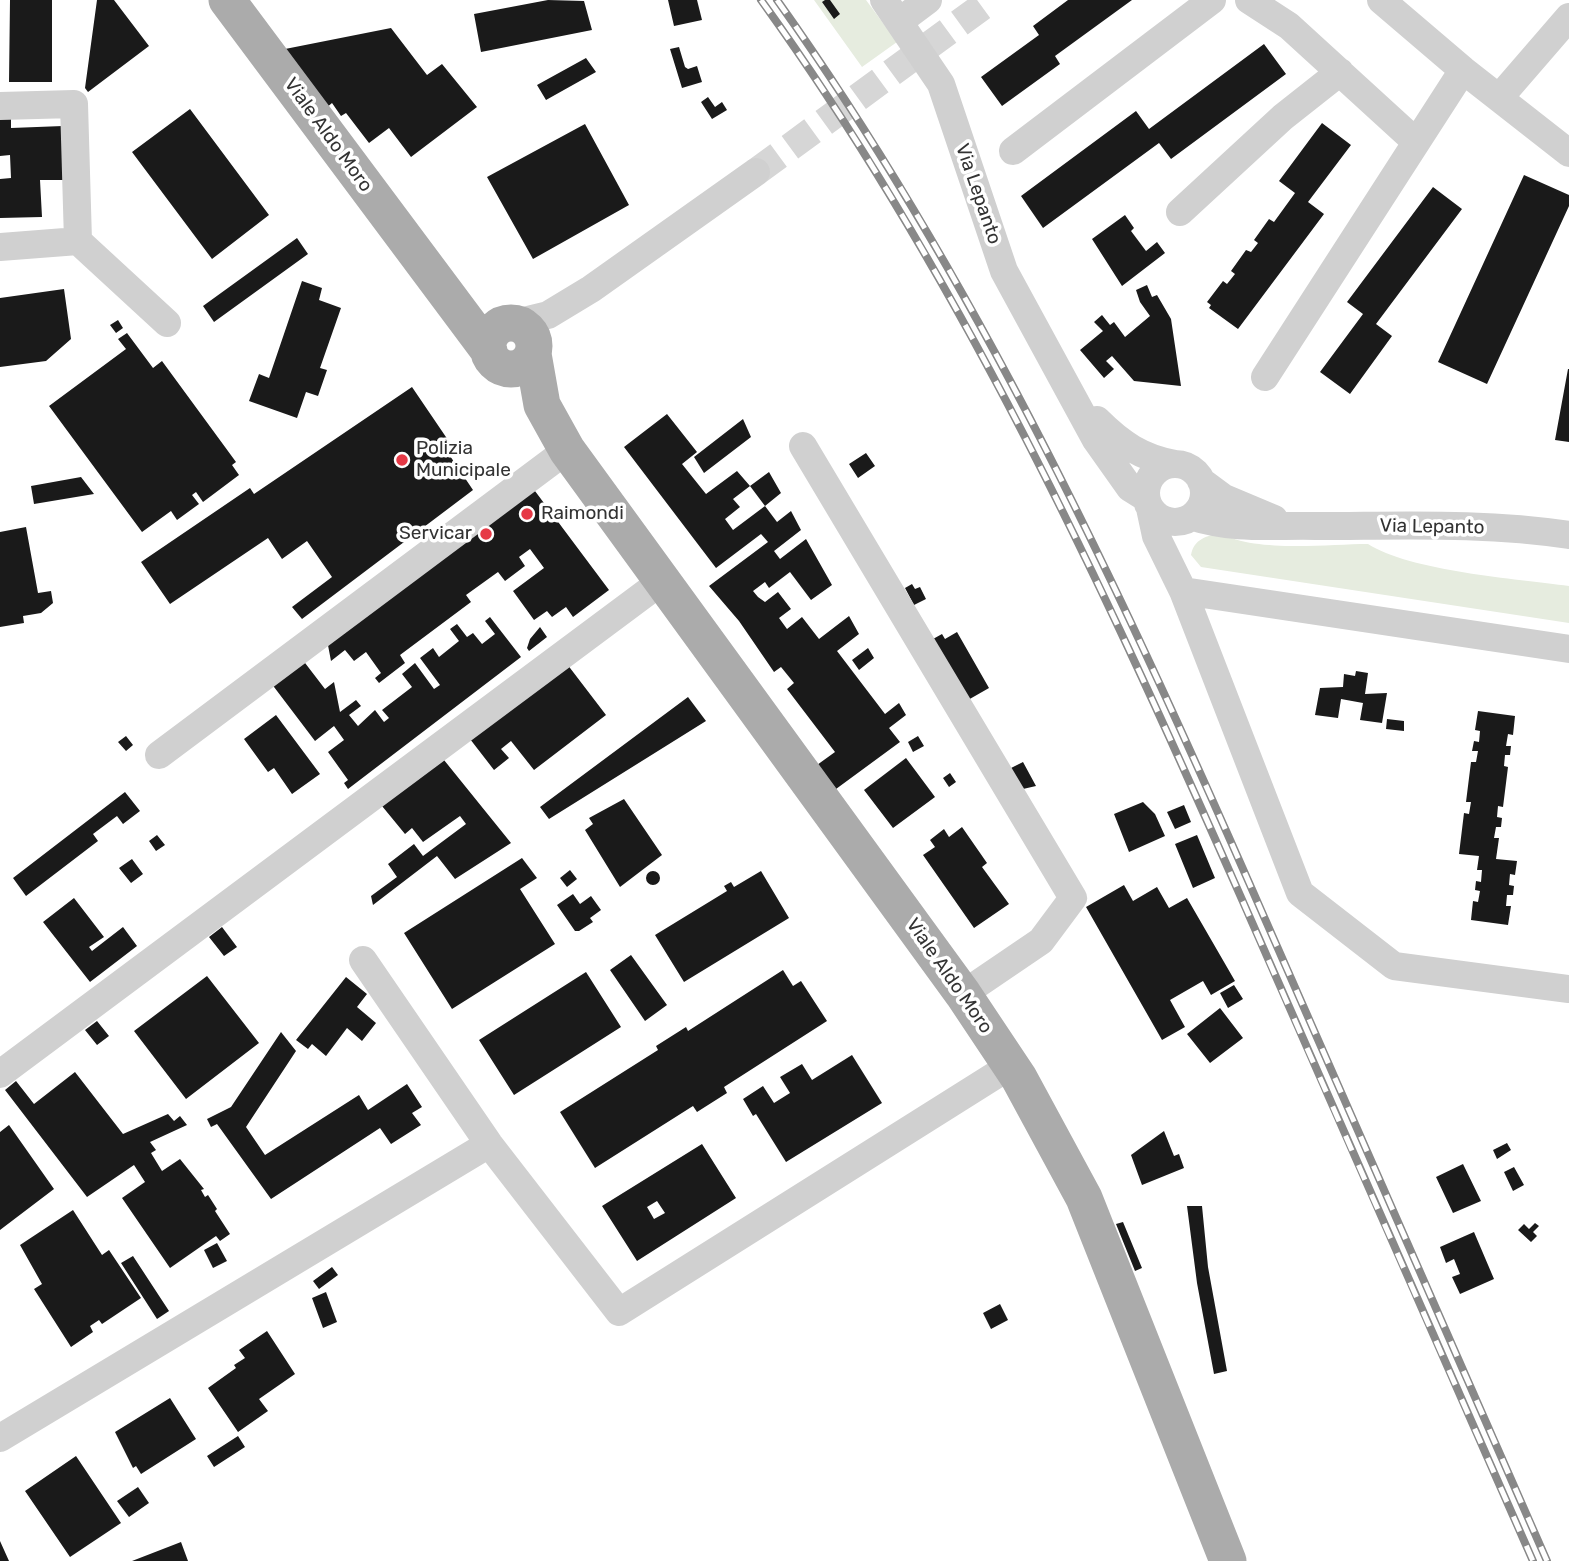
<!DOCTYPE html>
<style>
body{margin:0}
canvas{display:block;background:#fff}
</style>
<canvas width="1569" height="1561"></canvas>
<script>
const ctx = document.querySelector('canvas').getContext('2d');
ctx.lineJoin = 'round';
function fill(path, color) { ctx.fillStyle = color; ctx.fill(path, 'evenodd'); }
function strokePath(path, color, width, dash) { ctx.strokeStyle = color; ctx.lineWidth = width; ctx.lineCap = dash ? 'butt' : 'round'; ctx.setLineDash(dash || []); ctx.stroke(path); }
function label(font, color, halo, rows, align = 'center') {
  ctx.font = font + ' Rubik,sans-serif'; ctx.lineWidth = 7; ctx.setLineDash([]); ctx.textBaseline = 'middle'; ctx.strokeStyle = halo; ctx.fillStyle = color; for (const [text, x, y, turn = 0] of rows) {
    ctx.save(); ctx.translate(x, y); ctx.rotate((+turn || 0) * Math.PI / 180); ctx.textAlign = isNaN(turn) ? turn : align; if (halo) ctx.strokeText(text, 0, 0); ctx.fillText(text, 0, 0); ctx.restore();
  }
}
fill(new Path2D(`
 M814 0H866L897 42 862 67Z
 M1221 533C1254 553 1328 544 1368 544 1410 571 1517 579 1569 586V623L1201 567 1191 555C1194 539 1206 536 1221 533Z`), '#e6ecdf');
fill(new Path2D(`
 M10 0H52V82H9Z
 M97 0H114L149 46 88 92 85 88Z
 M548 0 584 1 592 30 481 52 474 14Z
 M668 0H697L702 20 674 26Z
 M825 0H830L840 14 834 19 822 2Z
 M1068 0H1132L1055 56 1060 64 1002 106 981 77 1039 35 1033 26Z
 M391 28 427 75 442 64 477 107 411 157 389 128 369 143 346 113 341 116 332 103 325 109 280 50Z
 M1264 44 1286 74 1171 159 1159 143 1043 228 1021 196 1136 111 1149 129Z
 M679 47 685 67 688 69 697 66 702 82 682 88 670 49Z
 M586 58 596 72 546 100 537 85Z
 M708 97 715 107 722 102 727 110 712 119 701 102Z
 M190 109 269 215 212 259 132 152Z
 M0 118H11V128L63 126V180H40L42 217 0 218V179L11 178 10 155 0 156Z
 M1322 123 1351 145 1308 202 1324 214 1238 329 1209 308 1211 305 1207 302 1223 281 1227 284 1235 274 1231 271 1246 250 1251 252 1258 243 1254 240 1269 219 1274 222 1295 193 1279 181Z
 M585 124 629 205 533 259 487 177Z
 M1524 175 1569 195V206L1487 384 1438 362Z
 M1433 187 1462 209 1376 324 1392 336 1350 394 1320 372 1363 314 1347 302Z
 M1125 215 1134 228 1131 231 1146 251 1157 242 1165 253 1122 286 1092 239Z
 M297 238 308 254 214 322 203 306Z
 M302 281 322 288 319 300 341 308 320 368 327 370 318 396 306 392 297 418 249 401 259 374 269 378Z
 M1147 285 1152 297 1157 295 1171 319 1181 386 1134 381 1112 356 1106 361 1114 369 1104 378 1080 350 1103 331 1094 322 1102 315 1110 325 1114 322 1125 337 1150 316 1140 302 1136 290Z
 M64 289 71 339 46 361 0 367V298Z
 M118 320 123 328 116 333 110 325Z
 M127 333 153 368 162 361 236 462 232 465 239 475 203 502 196 492 192 495 199 504 177 520 171 511 142 532 49 406 126 349 118 339Z
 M1568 369H1569V442L1555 440Z
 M412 387 448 440 442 444 473 490 302 619 292 607 332 577 307 541 282 559 268 538 170 604 141 562 250 488 254 494Z
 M667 414 697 452 682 464 706 494 737 471 750 486 733 499 740 507 725 519 733 530 765 506 777 522 791 511 801 530 774 551 780 559 806 539 832 585 811 600 790 572 769 588 765 582 753 591 758 597 765 602 778 592 791 609 779 618 787 629 802 617 819 639 849 616 859 634 837 651 885 714 899 703 906 715 889 728 900 742 836 789 817 765 835 752 787 689 794 683 781 667 774 672 739 621 709 586 768 542 761 534 716 568 624 447Z
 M743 419 751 437 704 473 694 457Z
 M866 453 875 466 858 478 849 464Z
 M769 472 781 493 765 506 750 486Z
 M81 477 94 494 34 504 31 486Z
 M532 487 609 590 573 617 566 607 552 617 547 611 534 620 513 591 544 568 530 549 519 557 525 566 505 581 498 572 466 595 471 602 400 655 405 663 379 683 375 678 381 673 366 652 354 661 345 650 331 661 327 640Z
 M26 527 38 593 51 591 53 603 41 613 23 616 24 623 0 627V532Z
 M912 584 915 589 920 587 926 599 914 605 905 588Z
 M490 617 521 657 348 789 344 783 348 780 328 752 344 740 334 726 315 741 271 683 302 659 325 689 334 682 340 712 356 700 361 706 349 715 358 726 375 710 384 722 389 718 382 710 412 687 402 674 415 663 434 689 440 685 420 658 433 648 439 657 459 641 450 629 457 624 467 637 473 633 482 644 495 634 485 621Z
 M540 627 547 637 529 651 527 648 530 639Z
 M957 632 989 688 968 700 933 639 942 634 945 639Z
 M868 648 874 658 859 670 852 660Z
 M567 664 606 715 534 770 511 741 501 749 509 758 494 770 470 739Z
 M1356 671 1368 673 1365 694 1387 693 1382 723 1360 720 1363 703 1341 699 1338 718 1315 715 1320 688 1343 687 1344 674 1355 676Z
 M688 697 706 721 549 819 540 807Z
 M1478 711 1515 716 1513 735 1508 734 1506 746H1511L1510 755H1505L1504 766 1508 767 1503 807 1498 806 1497 817 1502 818 1501 827H1496L1494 838H1499L1496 859 1517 861 1515 875 1510 874 1509 885 1514 886 1513 895H1507L1506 906H1511L1508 925 1471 920 1473 901 1478 902 1480 891 1475 890 1476 881 1481 882 1482 870H1477L1479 856 1459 854 1464 813 1469 814 1471 802H1466L1471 762H1476L1478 751H1472L1474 741 1479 742 1480 731 1475 730Z
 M276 715 320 774 292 794 274 768 268 772 244 739Z
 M1387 719 1404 721V731L1386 729Z
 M126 736 133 745 126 751 118 742Z
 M918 736 924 746 913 752 908 742Z
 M906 758 935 797 893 828 864 790Z
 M444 760 511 843 455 879 437 856 373 905 371 896 397 877 388 864 414 844 423 856 466 824 460 816 423 842 412 828 405 834 382 806Z
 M1023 762 1036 786 1023 789 1009 769Z
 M950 773 956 782 949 787 943 778Z
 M125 792 140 811 123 824 117 816 93 834 98 841 26 896 13 878Z
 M624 799 662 855 620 887 585 830 593 824 589 818Z
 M1143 802 1155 814 1165 836 1129 852 1114 814Z
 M1184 805 1191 822 1175 829 1167 812Z
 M962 827 987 863 982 867 1009 904 974 928 923 855 935 847 930 840 944 829 949 837Z
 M157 835 165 845 156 851 149 841Z
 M1197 835 1215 878 1193 888 1175 844Z
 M522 858 537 878 520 889 555 944 452 1009 404 933Z
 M132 859 143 874 131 883 119 868Z
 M570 870 577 879 567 887 560 878Z
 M646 878a7 7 0 1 1 14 0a7 7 0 1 1-14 0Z
 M761 871 789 918 684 982 655 935 727 891 724 886 731 882 734 887Z
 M1124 885 1133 901 1157 887 1169 908 1187 898 1235 981 1211 995 1203 981 1170 1000 1185 1027 1162 1040 1086 907Z
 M573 894 580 904 591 896 601 910 590 918 593 922 579 931H575L557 905Z
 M74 898 104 937 89 947 92 951 123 927 137 946 90 982 43 922Z
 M222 927 237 947 224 956 209 937Z
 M631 955 667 1005 645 1021 610 970Z
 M783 970 793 986 801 981 827 1021 724 1087 727 1093 697 1112 693 1106 595 1168 560 1112 658 1050 656 1046 686 1027 688 1031Z
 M586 972 621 1027 514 1095 479 1040Z
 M207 976 259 1043 186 1099 134 1031Z
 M346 977 367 994 357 1007 376 1023 362 1041 347 1028 326 1056 312 1044 308 1049 296 1040Z
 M1234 985 1243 999 1228 1008 1220 993Z
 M1220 1008 1243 1038 1210 1063 1187 1034Z
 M97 1021 109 1036 97 1045 85 1030Z
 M281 1032 296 1051 246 1127 265 1155 359 1095 368 1110 407 1084 422 1107 412 1113 421 1125 391 1144 380 1128 271 1199 217 1124 211 1127 207 1119 231 1107Z
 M852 1055 882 1103 786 1162 756 1114 753 1116 743 1099 763 1086 774 1103 790 1093 780 1077 802 1064 812 1080Z
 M75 1072 123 1134 168 1114 174 1121 180 1116 187 1125 150 1142 156 1150 151 1153 162 1171 180 1159 204 1189 201 1190 205 1197 208 1195 217 1209 215 1211 230 1234 220 1241 216 1236 170 1268 122 1198 145 1182 134 1165 87 1197 5 1090 16 1081 34 1104Z
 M9 1125 54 1189 0 1230V1132Z
 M1164 1131 1174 1156 1179 1154 1184 1168 1142 1185 1131 1155Z
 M1507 1143 1511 1150 1497 1159 1493 1150Z
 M702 1144 736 1198 637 1261 602 1206ZM657 1201 665 1213 654 1219 647 1207Z
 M1463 1164 1481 1201 1453 1213 1436 1177Z
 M1514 1167 1524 1185 1513 1191 1504 1172Z
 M1187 1206H1202L1208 1267 1227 1371 1214 1374 1197 1283Z
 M73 1210 102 1255 109 1250 141 1298 102 1324 99 1320 90 1326 93 1332 71 1347 34 1289 42 1284 20 1245Z
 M1123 1222 1142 1268 1135 1271 1116 1224Z
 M1535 1223 1539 1226 1533 1232 1537 1236 1531 1242 1518 1230 1524 1224 1529 1229Z
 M1474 1232 1494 1279 1460 1294 1452 1277 1460 1274 1454 1259 1446 1263 1440 1247Z
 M217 1243 227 1261 213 1268 204 1250Z
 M133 1256 169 1311 157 1319 121 1263Z
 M332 1267 338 1275 319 1289 313 1281Z
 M326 1292 337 1322 323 1328 312 1298Z
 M1000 1304 1008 1320 991 1329 983 1313Z
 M267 1331 295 1374 259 1399 268 1411 238 1432 208 1388 236 1368 234 1365 245 1358 239 1350Z
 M170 1398 196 1439 141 1474 136 1466 133 1468 115 1432Z
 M238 1436 245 1447 214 1467 207 1456Z
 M76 1456 121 1523 70 1557 25 1491Z
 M138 1487 149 1503 129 1517 117 1501Z
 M0 1541 9 1561H0Z
 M181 1542 188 1561H132Z`), '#1a1a1a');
strokePath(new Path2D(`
 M756 172 991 0`), '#d6d6d6', 28, [28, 14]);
strokePath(new Path2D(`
 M884 0 941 84 1004 271 1096 440 1130 488 1146 498
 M1249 0 1289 26 1416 142
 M1381 0 1463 70 1569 153
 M900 21 928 0
 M1499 98 1569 17
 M0 106 74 104 78 241 167 323
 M1013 151 1212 0
 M1180 212 1283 117 1340 72
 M0 247 78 241
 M515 323 548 315 591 289 756 172
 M1265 377 1463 70
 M1097 420C1121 444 1142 458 1175 464
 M803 446 1073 898 1041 941 963 994
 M1146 493a29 29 0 1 1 58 0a29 29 0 1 1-58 0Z
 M1201 481 1224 498 1274 519
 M1150 508 1156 536 1183 591 1300 893 1394 966 1569 989
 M1193 517C1234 530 1274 525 1316 526 1399 526 1486 522 1569 535
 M1183 591 1569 649
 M159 755 567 450
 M363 960 489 1144 619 1312 1010 1066
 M0 1074 662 581
 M0 1438 489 1144`), '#d0d0d0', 28);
strokePath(new Path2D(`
 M227 0 489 351
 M488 346a23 23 0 1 1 46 0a23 23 0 1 1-46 0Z
 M533 354 542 405 567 450 963 994 1019 1078 1084 1198 1228 1561`), '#ababab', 37);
const rail = new Path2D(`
 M761 0C960 276 1103 585 1240 895 1337 1117 1435 1339 1533 1561
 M777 0C980 285 1125 600 1265 919 1359 1133 1453 1347 1547 1561`);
strokePath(rail, '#888', 8);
strokePath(rail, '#fff', 5, [16]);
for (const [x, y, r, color] of [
 [402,460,7,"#e63946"],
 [527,514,7,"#e63946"],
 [486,534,7,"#e63946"]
]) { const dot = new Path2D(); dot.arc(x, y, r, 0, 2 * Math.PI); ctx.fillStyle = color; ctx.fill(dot); strokePath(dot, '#fff', 2.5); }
label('19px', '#333', '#fff', [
 ["Viale Aldo Moro",328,135,54],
 ["Via Lepanto",978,194,71],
 ["Via Lepanto",1432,527,1],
 ["Viale Aldo Moro",949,976,55]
]);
label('19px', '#333', '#fff', [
 ["Polizia",416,449],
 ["Municipale",416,471],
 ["Raimondi",541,514],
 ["Servicar",472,534,"right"]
], 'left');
</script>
